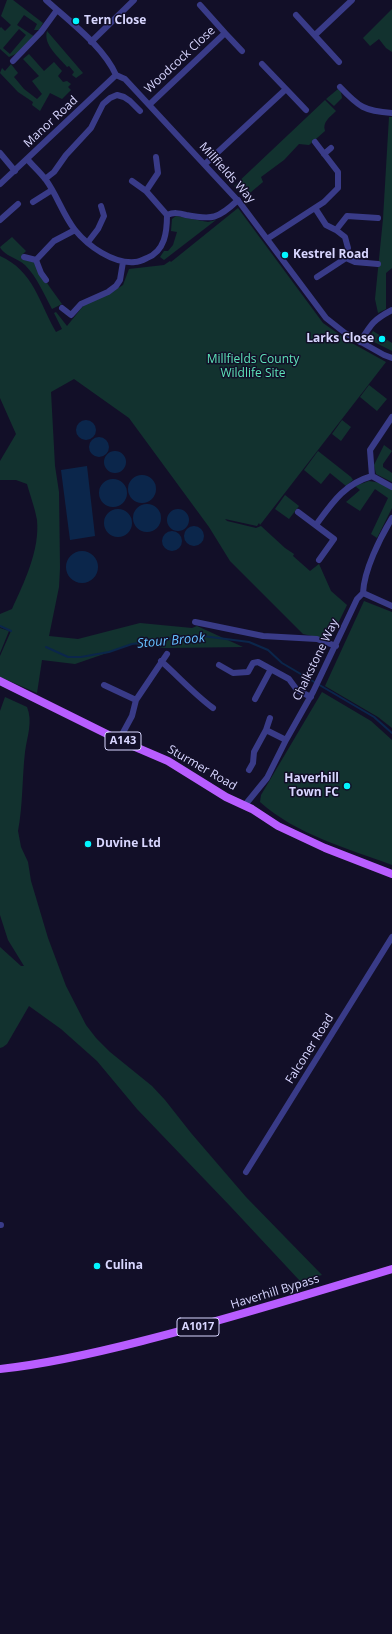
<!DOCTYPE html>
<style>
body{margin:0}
canvas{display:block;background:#120f28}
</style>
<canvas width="392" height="1634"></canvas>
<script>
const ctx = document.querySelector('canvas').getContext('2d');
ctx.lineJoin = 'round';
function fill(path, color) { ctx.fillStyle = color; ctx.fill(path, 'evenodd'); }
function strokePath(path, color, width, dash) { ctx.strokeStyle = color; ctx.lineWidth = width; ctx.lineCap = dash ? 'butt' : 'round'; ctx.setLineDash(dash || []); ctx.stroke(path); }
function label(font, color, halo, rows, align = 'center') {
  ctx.font = font + ' "Open Sans",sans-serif'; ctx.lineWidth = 3; ctx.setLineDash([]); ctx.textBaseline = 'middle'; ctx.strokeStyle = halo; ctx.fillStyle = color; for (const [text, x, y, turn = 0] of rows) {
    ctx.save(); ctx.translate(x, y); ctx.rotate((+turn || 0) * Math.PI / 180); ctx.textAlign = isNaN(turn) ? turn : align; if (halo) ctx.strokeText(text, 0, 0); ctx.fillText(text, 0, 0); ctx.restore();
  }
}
fill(new Path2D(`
 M7 0H13L43 23 39 30H34L37 24 24 15 17 25 35 37 18 53 9 57 0 49V28L1 27 5 31 11 25 1 16ZM19 29 26 35 10 54 3 48Z
 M392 9V52L386 48 379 39 370 46 363 38Z
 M47 31 83 73 76 78 72 75 74 72 69 66 67 67C59 57 43 45 47 31Z
 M29 54 44 71 54 62 62 71 58 76 63 82 67 81 71 84 68 87 71 90 62 99 50 93 40 111 32 105 33 102 18 92 0 73 2 68 5 71 11 64 18 73 14 77 24 89 37 99 42 94 32 81 39 76 23 59Z
 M338 89 341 92 342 98 334 106 326 99Z
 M325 100 336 111C330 117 322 122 325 131L309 145 299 144 284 160 261 177 263 182 245 197 234 186Z
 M389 117H392V268L386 273V309L378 313 375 299 383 219Z
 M238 208 323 323 350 342 386 362 260 525 259 523 257 526 225 519 227 521 256 528 261 526 285 548 294 554 293 556 310 571 319 564 331 591 347 605 330 640 303 634 230 561 209 527 129 418 74 379 51 392 55 466 59 492 60 568 59 587 49 636 78 639 140 623 192 628 197 626 243 647 165 648 133 644 75 664 42 660 37 693 0 677V656L11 631 0 627V614L12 609C24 583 40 550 37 520 35 508 30 495 27 484L16 480H0V461L16 434 0 398V256C34 271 39 303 56 332L62 329 54 313 56 312 67 326 84 305 109 294 123 285 129 269 164 265 170 261 171 262Z
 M176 216 208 222 216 220 164 260 160 257 164 251H168L173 245 177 232 171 231 172 219Z
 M12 237 26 251 22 255 21 259 34 262 49 286 62 304 52 309C44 294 37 277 25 265 19 259 3 255 0 247Z
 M373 331 392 343V351L372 341 371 334Z
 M369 385 387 399 377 411 360 397Z
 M342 420 351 427 341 441 332 434Z
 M384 445 392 451 383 464V467L392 473V482L376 474 374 465Z
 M318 451 351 477 353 480 346 486 330 473 321 484 304 470Z
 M369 481 381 483 392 489V508L377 538 371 534 388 498 375 489 360 511 346 502 360 490 355 486Z
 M285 495 299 506 289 519 275 509Z
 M364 601 392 612V728L378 717 325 686Z
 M0 628 9 631 0 653Z
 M322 692 371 721 392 740V865C347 848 297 835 260 802L261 795Z
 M5 697 27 707C33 722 27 736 25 752 22 778 23 805 18 831L21 847 28 862 31 881 48 938 66 986 86 1025 96 1038 110 1052 152 1086 165 1100 191 1133 246 1197 322 1275 300 1281 231 1207 137 1109 97 1061 61 1029 29 1006 7 1044 3 1047 0 1048V947L21 966H24L8 940 0 915V711Z`), '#12322f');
fill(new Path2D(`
 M76 430a10 10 0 1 1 20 0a10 10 0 1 1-20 0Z
 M89 447a10 10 0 1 1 20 0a10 10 0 1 1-20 0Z
 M104 462a11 11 0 1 1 22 0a11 11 0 1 1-22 0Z
 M87 466 95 536 70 540 61 470Z
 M128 489a14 14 0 1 1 28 0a14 14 0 1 1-28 0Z
 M99 493a14 14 0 1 1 28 0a14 14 0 1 1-28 0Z
 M133 518a14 14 0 1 1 28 0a14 14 0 1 1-28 0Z
 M104 523a14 14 0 1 1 28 0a14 14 0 1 1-28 0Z
 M167 520a11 11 0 1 1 22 0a11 11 0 1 1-22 0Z
 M184 536a10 10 0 1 1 20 0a10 10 0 1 1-20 0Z
 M162 541a10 10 0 1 1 20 0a10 10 0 1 1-20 0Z
 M66 567a16 16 0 1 1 32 0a16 16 0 1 1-32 0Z`), '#0b264b');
strokePath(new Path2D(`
 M0 626 11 631
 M46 647 68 657H81L109 652 132 644 167 639 203 636 249 642 268 650 282 663 374 717 392 733`), '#0b264b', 2);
strokePath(new Path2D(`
 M46 0C70 22 103 46 116 75L125 79 240 203 326 318 345 333 384 355 392 358
 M200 5 225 33
 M296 15 339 62
 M315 35 352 0
 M91 42 134 0
 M13 61 41 32 57 10
 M262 64 286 89
 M340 87C359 107 364 111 392 113
 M150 104 225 33 242 51
 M0 153 15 171
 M324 154 331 148
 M27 159C33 166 40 172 46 180 57 195 63 215 75 230 88 246 113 264 135 262 139 262 143 260 147 258 165 251 167 232 167 215 174 212 179 213 186 215 212 220 218 219 238 200
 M205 164 286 89 306 110
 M45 179 54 172 66 155 91 128 103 104 110 98 117 95 124 97 130 101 140 111
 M132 181 146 191 167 215
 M0 184 116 75
 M146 191 158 173 156 157
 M33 202 52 190
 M315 208 326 225 336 230 345 237 348 248 346 258 317 277
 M0 220 18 204
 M336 230 347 216 378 218
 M267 239 324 202 338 188V172L315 142
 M88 242 98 229 104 216 101 206
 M24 257 36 260
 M346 258 355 262 378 264
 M46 280 41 273 36 260 54 241 75 230
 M62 308 71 315 81 304 108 292 116 286 120 280 123 262
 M360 342C371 324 373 320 392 310
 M392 417 370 450 372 476 392 487
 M298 512 334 539 319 560
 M316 525C332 503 344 484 372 476
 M363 593 392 606
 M195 622 263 636 317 639 336 646
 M161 661C179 677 194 694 213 708
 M219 665 233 673 248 672 253 663 258 662 289 679 297 690 311 697
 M104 685 136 700
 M255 699 271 669
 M266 730 270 718
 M119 740 132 716 136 700 167 654
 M249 770 253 763 254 752 266 730 286 740
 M245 805 267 778 286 740 313 692 357 599 363 593C364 570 380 538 392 518
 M246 1172 392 937
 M0 1225H1`), '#393b88', 6);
strokePath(new Path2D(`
 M0 681 119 740 168 761 226 797 252 809 278 826 325 848 392 874
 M0 1369C48 1364 95 1353 142 1341 226 1320 309 1294 392 1269`), '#b85dff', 8);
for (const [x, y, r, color] of [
 [76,21,4,"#02f5ff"],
 [285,255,4,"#02f5ff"],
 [382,339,4,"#02f5ff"],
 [347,786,4,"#02f5ff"],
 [88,844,4,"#02f5ff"],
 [97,1266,4,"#02f5ff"]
]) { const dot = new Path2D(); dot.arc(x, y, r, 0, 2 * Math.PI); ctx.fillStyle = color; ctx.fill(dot); strokePath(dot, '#120f28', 1.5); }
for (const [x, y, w] of [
 [123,741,36],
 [198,1327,42]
]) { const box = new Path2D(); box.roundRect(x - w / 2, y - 9, w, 18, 3); ctx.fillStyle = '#120f28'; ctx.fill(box); strokePath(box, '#d8d6ff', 1); }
label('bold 11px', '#d8d6ff', null, [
 ["A143",123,741],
 ["A1017",198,1327]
]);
label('bold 12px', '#d8d6ff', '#120f28', [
 ["Tern Close",84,21],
 ["Kestrel Road",293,255],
 ["Larks Close",374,339,"right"],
 ["Haverhill",339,779,"right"],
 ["Town FC",339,793,"right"],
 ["Duvine Ltd",96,844],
 ["Culina",105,1266]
], 'left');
label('12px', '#d8d6ff', '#120f28', [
 ["Woodcock Close",180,60,-43],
 ["Manor Road",51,122,-43],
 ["Millfields Way",227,173,48],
 ["Chalkstone Way",316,660,-64],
 ["Sturmer Road",202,768,30],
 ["Falconer Road",310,1049,-58],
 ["Haverhill Bypass",275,1292,-17]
]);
label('12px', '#5ee3b9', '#120f28', [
 ["Millfields County",253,360],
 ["Wildlife Site",253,374]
]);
label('italic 13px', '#64c0ff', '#120f28', [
 ["Stour Brook",171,641,-5]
]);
</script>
